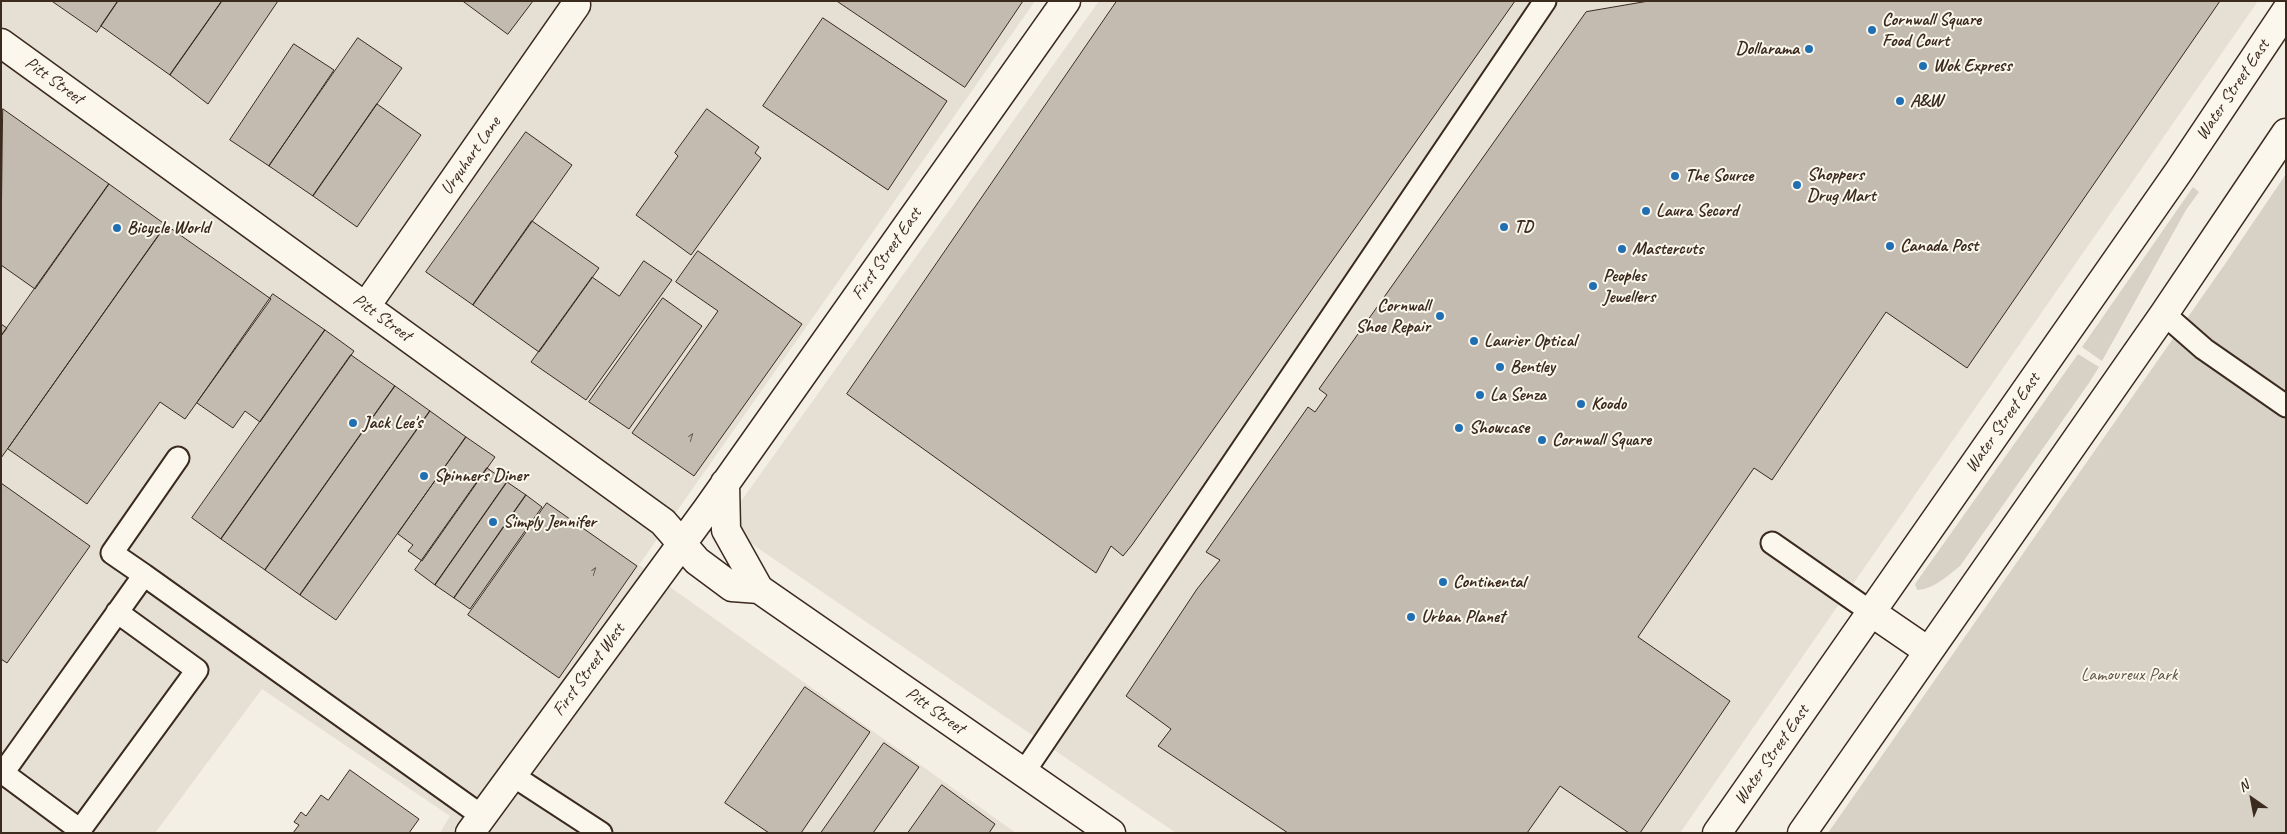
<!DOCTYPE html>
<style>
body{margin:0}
#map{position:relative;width:2287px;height:834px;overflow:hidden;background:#f3efe4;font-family:Caveat,sans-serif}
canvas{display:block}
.frame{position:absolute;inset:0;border:2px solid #3b2a1e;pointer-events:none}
.north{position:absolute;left:2227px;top:774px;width:50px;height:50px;-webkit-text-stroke:4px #fbf7ec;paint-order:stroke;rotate:327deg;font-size:14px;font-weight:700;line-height:20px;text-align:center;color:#3b2a1e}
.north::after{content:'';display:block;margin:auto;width:18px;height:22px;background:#3b2a1e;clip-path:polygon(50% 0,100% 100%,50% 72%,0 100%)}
</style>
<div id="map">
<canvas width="2287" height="834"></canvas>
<div class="frame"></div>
<div class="north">N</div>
</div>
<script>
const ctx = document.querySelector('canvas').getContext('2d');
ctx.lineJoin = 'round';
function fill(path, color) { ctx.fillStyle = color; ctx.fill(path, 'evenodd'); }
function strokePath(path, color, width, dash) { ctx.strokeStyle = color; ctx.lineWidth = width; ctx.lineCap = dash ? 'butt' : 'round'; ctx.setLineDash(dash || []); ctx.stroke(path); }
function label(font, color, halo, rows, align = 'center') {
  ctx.font = font + ' Caveat,sans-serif'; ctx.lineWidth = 4; ctx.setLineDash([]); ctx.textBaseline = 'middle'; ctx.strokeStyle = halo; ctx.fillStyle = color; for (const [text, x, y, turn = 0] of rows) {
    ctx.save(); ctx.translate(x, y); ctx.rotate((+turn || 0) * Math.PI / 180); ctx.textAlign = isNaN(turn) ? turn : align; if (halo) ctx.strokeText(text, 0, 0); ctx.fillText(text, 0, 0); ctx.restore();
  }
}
fill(new Path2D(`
 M1 1H1035L639 565 1016 833H440L450 816 262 689 155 833H1Z
 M1099 1H2258L1680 833H1176L724 525Z`), '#e5dfd4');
fill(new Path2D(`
 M2286 174V833H1828L2225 264Z
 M2193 187 2199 192 2186 210 2102 361 2082 347Z
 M2078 354 2099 367 2089 383 1960 566C1949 575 1932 590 1917 590L1915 584Z`), '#d8d1c6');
const building = new Path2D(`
 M52 1H118L97 32Z
 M118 1H222L170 75 101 26Z
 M222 1H278L208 104 170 75Z
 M463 1H533L508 34Z
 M837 1H1023L965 87Z
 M1117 1H1515L1132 545 1123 556 1111 546 1096 573 847 394Z
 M1649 1H2220L1967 368 1886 312 1772 480 1754 468 1638 637 1730 701 1640 833H1629L1560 786 1527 833H1288L1158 746 1171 729 1126 696 1197 589 1220 560 1206 552 1308 407 1315 412 1327 395 1319 389 1586 12Z
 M823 18 947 101 888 190 763 106Z
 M358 38 402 68 313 196 269 166Z
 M294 44 334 70 269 166 230 140Z
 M377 104 421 135 357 227 313 196Z
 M3 109 109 184 35 289 1 265Z
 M707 109 759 147 755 153 761 158 691 255 636 215 678 156 675 153Z
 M526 132 572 165 473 305 426 272Z
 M109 184 166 225 1 458V336Z
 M532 221 599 268 539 352 473 305Z
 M166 225 271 299 185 419 160 402 87 504 8 449Z
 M698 251 802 324 694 476 632 433 718 311 676 282Z
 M644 261 672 280 586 400 531 362 592 277 619 296Z
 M273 294 325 330 260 422 245 411 233 428 197 403Z
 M663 298 702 326 629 429 589 402Z
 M1 324 7 328 1 336Z
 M325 330 354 351 221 539 192 518Z
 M351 355 395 386 265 570 221 539Z
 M395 386 430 411 300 595 265 570Z
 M430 411 466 437 336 620 300 595Z
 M466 437 495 457 422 561 408 551 413 545 398 534Z
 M487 468 507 482 435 585 415 570Z
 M507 482 526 495 454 598 435 585Z
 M1 483 90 546 7 663 1 659Z
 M526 495 542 507 470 609 454 598Z
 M547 503 637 566 559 678 468 615Z
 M805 687 870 732 801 833H769L725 803Z
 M884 743 919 767 873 833H821Z
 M350 770 419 819 409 833H293L299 825 294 822 301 812 306 816 321 795 328 800Z
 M942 785 995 824 989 833H908Z`);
fill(building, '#c3bbb0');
strokePath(building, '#3b2a1e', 1);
const lane = new Path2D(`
 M2164 314 2204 349 2286 406
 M1772 543 1871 612
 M144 575 112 553 178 458
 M117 612 197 670 80 830 3 773 144 575 482 816
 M1024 772 1545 1
 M512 775 601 833`);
const street = new Path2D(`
 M1 43 663 522 697 561 732 587 759 589
 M366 306 576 5
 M725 483 726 530 759 589 1111 833
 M470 833 708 508 1066 1`);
const primary = new Path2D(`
 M1871 612 1928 651
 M1717 833 2179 171 2286 11
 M1802 833 2164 314 2286 133`);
strokePath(lane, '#3b2a1e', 25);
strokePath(street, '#3b2a1e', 31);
strokePath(primary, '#3b2a1e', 31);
strokePath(lane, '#fbf7ec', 21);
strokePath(street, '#fbf7ec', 28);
strokePath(primary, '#fbf7ec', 28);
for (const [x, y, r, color] of [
 [1872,30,5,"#1f6fb2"],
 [1809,49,5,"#1f6fb2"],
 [1923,66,5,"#1f6fb2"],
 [1900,101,5,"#1f6fb2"],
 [1675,176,5,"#1f6fb2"],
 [1797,185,5,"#1f6fb2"],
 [1646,211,5,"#1f6fb2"],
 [1504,227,5,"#1f6fb2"],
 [117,228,5,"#1f6fb2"],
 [1890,246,5,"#1f6fb2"],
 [1622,249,5,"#1f6fb2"],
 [1593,286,5,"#1f6fb2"],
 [1440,316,5,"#1f6fb2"],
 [1474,341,5,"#1f6fb2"],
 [1500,367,5,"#1f6fb2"],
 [1480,395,5,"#1f6fb2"],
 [1581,404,5,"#1f6fb2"],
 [353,423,5,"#1f6fb2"],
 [1459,428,5,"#1f6fb2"],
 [1542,440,5,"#1f6fb2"],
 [424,476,5,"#1f6fb2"],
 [493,522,5,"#1f6fb2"],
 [1443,582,5,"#1f6fb2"],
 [1411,617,5,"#1f6fb2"]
]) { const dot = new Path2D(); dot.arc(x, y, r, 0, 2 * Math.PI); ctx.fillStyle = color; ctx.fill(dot); strokePath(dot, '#fbf7ec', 2); }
label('15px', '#5d4e42', null, [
 ["1",689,438],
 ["1",592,572]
]);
label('bold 18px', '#3b2a1e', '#fbf7ec', [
 ["Cornwall Square",1882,20],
 ["Food Court",1882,41],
 ["Dollarama",1799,49,"right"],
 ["Wok Express",1933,66],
 ["A&W",1910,101],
 ["Shoppers",1807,175],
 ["Drug Mart",1807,196],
 ["The Source",1685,176],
 ["Laura Secord",1656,211],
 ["TD",1514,227],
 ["Bicycle World",127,228],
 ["Canada Post",1900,246],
 ["Mastercuts",1632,249],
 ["Peoples",1603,276],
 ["Jewellers",1603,297],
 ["Cornwall",1430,306,"right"],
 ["Shoe Repair",1430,327,"right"],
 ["Laurier Optical",1484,341],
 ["Bentley",1510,367],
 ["La Senza",1490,395],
 ["Koodo",1591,404],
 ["Jack Lee's",363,423],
 ["Showcase",1469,428],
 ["Cornwall Square",1552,440],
 ["Spinners Diner",434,476],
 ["Simply Jennifer",503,522],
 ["Continental",1453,582],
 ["Urban Planet",1421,617]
], 'left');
label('18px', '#3b2a1e', '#fbf7ec', [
 ["Pitt Street",54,81,36],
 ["Water Street East",2233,90,-56],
 ["Urquhart Lane",471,156,-55],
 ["First Street East",887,254,-55],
 ["Pitt Street",382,318,36],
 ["Water Street East",2003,423,-55],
 ["First Street West",589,670,-54],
 ["Pitt Street",935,711,35],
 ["Water Street East",1772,755,-55]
]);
label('18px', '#625448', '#fbf7ec', [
 ["Lamoureux Park",2129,675]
]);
</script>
